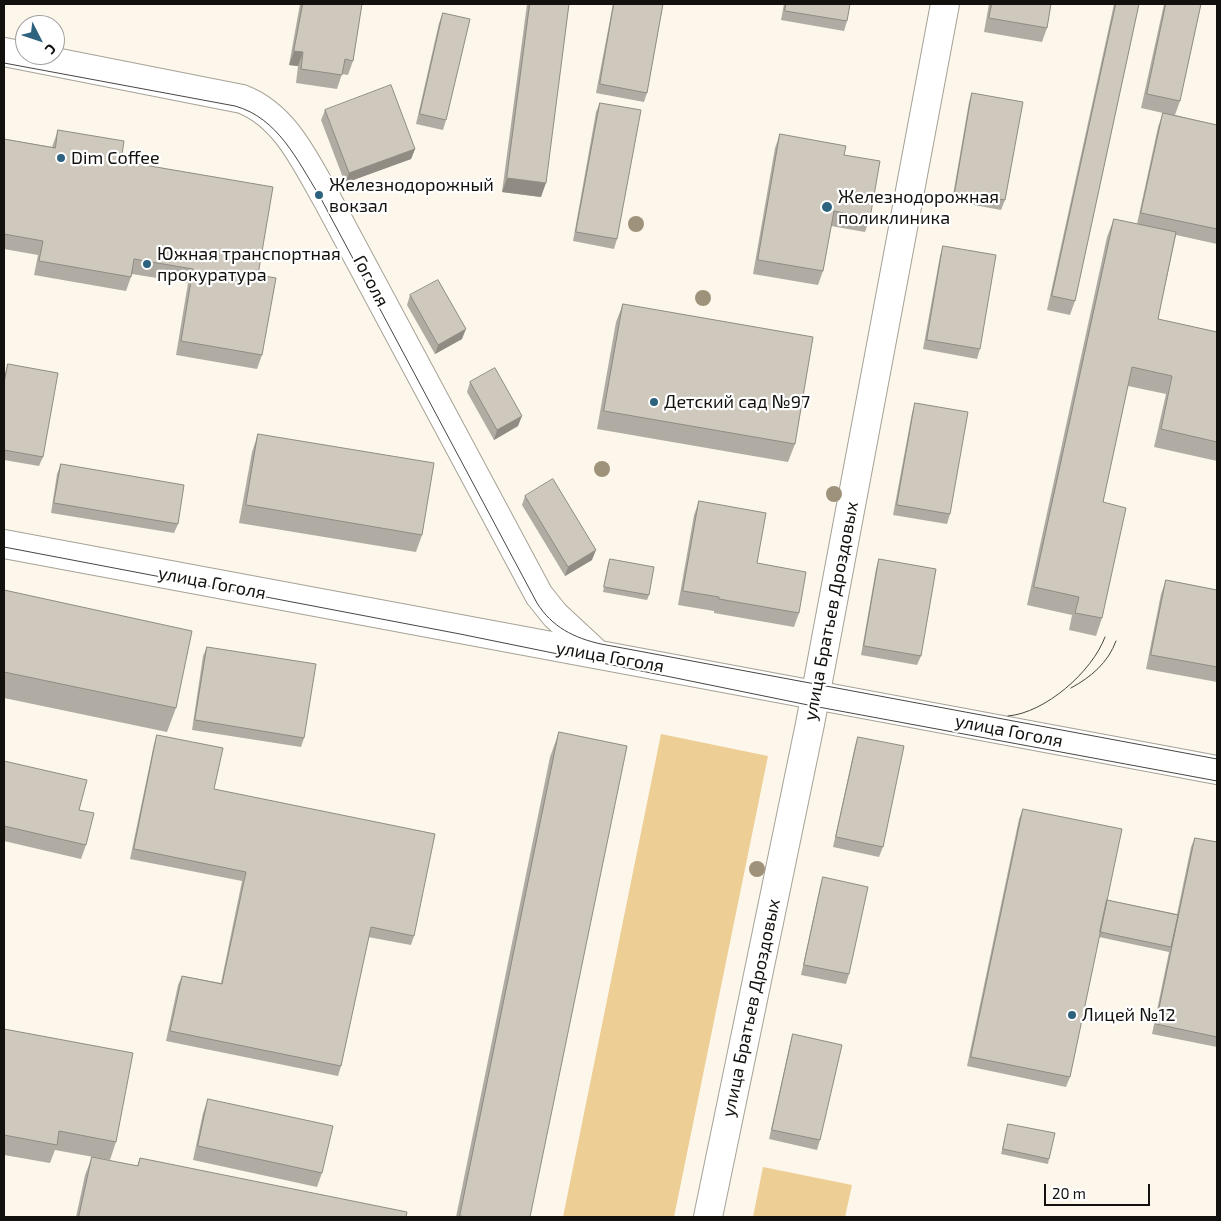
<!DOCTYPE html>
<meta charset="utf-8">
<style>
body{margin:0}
#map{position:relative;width:1221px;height:1221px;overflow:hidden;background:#fcf6eb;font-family:"Exo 2",sans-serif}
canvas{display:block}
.frame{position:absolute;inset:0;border:5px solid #13110d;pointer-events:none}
.north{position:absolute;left:15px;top:15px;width:50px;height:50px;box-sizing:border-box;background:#fff;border:1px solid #a1a09e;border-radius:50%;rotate:131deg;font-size:14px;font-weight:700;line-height:20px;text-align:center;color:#13110d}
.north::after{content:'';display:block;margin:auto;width:18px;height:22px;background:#2d637f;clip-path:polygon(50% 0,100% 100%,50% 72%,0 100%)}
.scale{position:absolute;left:1044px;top:1184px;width:106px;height:22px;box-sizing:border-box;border:2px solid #13110d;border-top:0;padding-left:6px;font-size:15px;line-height:18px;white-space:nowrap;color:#13110d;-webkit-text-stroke:4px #fff;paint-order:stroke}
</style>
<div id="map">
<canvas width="1221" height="1221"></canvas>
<div class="frame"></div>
<div class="north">С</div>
<div class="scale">20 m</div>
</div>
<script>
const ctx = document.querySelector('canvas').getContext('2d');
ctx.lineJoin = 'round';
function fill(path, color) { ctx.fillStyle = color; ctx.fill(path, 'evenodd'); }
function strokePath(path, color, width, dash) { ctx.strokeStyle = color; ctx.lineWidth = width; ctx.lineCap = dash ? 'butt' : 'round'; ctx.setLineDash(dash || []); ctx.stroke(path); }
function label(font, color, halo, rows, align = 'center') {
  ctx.font = font + ' "Exo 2",sans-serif'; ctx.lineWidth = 4.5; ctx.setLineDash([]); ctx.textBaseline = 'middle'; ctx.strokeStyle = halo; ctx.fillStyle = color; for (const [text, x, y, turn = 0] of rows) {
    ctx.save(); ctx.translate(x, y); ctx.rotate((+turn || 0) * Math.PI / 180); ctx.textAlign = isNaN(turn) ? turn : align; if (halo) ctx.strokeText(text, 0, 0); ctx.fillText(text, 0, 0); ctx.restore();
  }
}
fill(new Path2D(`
 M661 734 768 756 674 1217H563Z
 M763 1167 852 1185 845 1217H753Z`), '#edce95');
const minor = new Path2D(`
 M4 52 242 99C286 116 306 163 328 201L539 595 555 615 597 654
 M4 544 1217 770
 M708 1217 810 724 945 4`);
strokePath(minor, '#a7a297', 30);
strokePath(minor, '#fff', 28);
strokePath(new Path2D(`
 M4 63 235 106C278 118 297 160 319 195L537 603C552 627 574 638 601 644L1217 759
 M4 547 460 634 813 706 1217 781
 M1071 688C1091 677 1108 663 1116 641
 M1008 716C1045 713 1092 672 1105 637`), '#494641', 1);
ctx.fillStyle = '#9e927a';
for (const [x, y] of [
 [636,224],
 [703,298],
 [602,469],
 [834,494],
 [757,869]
]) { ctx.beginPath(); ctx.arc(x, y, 8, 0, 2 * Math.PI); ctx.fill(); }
fill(new Path2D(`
 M300 4H362L353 61 348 75 342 74 337 89 296 83 298 66 289 65Z
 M527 4H569L541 197 502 192Z
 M613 4H663L647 93 644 102 596 93Z
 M784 4H850L847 21 844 31 781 20Z
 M989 4H1051L1047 28 1042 42 984 32Z
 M1114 4H1139L1075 301 1070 315 1047 310Z
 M1164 4H1201L1180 101 1175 115 1217 125V244L1176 235 1158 319 1217 332V461L1154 447 1166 394 1128 386 1103 502 1102 618 1096 636 1069 630 1072 615 1027 605 1107 237 1114 219 1137 224 1158 127 1163 113 1141 108Z
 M443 13 446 120 443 130 416 124 439 23Z
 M972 93 1005 200 1001 210 952 201 969 102Z
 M600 103 617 239 614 249 573 241 596 112Z
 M325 110 415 149 411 159 345 183 321 120Z
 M58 130 121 161 258 275 262 355 257 369 176 355 188 283 132 274 126 291 34 275 38 255 4 249V139L52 147Z
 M780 134 844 155 870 218 865 232 831 226 823 271 818 285 753 274 775 148Z
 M943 246 980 349 977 359 923 349 940 256Z
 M410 295 462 339 435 354 407 305Z
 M623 304 795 444 788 462 597 429 616 322Z
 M8 364 43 457 39 466 4 460V377Z
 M470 382 518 426 494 440 467 392Z
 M915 403 950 514 947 524 893 515 912 413Z
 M258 434 422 535 416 552 239 523 252 452Z
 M61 464 178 524 174 533 51 513 57 474Z
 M525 496 592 560 565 576 522 505Z
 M699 501 757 563 799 613 794 627 714 613V611L678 605 694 515Z
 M610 559 649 595 647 600 603 592 608 564Z
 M879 559 921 656 917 665 861 655 876 569Z
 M1166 580 1217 590V682L1146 669 1161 594Z
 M4 590 176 708 167 732 4 698Z
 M207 647 304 738 301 747 192 730 203 656Z
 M559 732 530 1217H456L550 757Z
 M157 735 214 789 414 936 411 945 368 937 341 1066 338 1076 166 1041 178 985 182 976 221 983 242 881 130 859 154 744Z
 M858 737 883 847 879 857 833 847 855 746Z
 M4 761 79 810 86 845 81 859 4 841Z
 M1023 809 1107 900 1177 914 1191 847 1195 838 1217 842V1047L1152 1034 1169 952 1099 937 1070 1077 1066 1087 967 1066 1019 819Z
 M823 877 849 974 846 984 801 975 820 887Z
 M4 1029 116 1142 110 1160 55 1150 50 1163 4 1155Z
 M793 1034 820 1140 817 1150 769 1139 790 1044Z
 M208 1099 322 1173 317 1187 193 1160 203 1113Z
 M1008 1124 1049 1159 1048 1164 1001 1154 1007 1128Z
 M92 1157 137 1166 140 1158 406 1217H76L85 1175Z`), '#b1aca3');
fill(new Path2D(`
 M294 51 303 52 298 66 289 65Z
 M415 149 411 159 345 183 349 173Z
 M507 178 546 183 541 197 502 192Z
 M466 329 462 339 435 354 438 345Z
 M522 416 518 426 494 440 497 430Z
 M596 550 592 560 565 576 568 567Z`), '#908c84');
const building = new Path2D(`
 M303 4H362L353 61 345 59 342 75 301 69 303 52 294 51Z
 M530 4H569L546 183 507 178Z
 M614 4H663L647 93 600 84Z
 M786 4H850L847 21 785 11Z
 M992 4H1051L1047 28 989 18Z
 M1116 4H1139L1075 301 1052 296Z
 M1166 4H1201L1180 101 1147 94Z
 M443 13 470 19 446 120 420 114Z
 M391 85 415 149 349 173 325 110Z
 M972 93 1023 102 1005 200 955 192Z
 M600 103 641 110 617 239 576 232Z
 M1163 113 1217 125V229L1141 213Z
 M58 130 124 141 121 161 273 187 258 275 276 278 262 355 181 341 193 269 134 259 131 277 39 261 43 241 4 234V139L55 148Z
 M780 134 846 146 844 155 880 161 870 218 834 211 823 271 758 260Z
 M1114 219 1176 232 1158 319 1217 332V442L1161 429 1172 376 1132 367 1103 502 1126 508 1102 618 1075 613 1079 597 1034 587Z
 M943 246 996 255 980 349 927 340Z
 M438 280 466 329 438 345 410 295Z
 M623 304 813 337 795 444 604 411Z
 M8 364 58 373 43 457 4 450V383Z
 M495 368 522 416 497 430 470 382Z
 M915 403 968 412 950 514 897 505Z
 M258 434 434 463 422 535 246 505Z
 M61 464 184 485 178 524 54 503Z
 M553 479 596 550 568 567 525 496Z
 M699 501 766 513 757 563 806 572 799 613 719 599V597L683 591Z
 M610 559 654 567 649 595 604 587Z
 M879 559 936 569 921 656 864 646Z
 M1166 580 1217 590V667L1151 655Z
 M4 590 192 631 176 708 4 672Z
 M207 647 316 664 304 738 195 720Z
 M559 732 627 746 530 1217H467L460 1216Z
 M157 735 223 748 214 789 435 834 414 936 371 927 341 1066 170 1031 182 976 222 984 246 872 134 849Z
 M858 737 904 746 883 847 836 837Z
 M4 761 87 780 79 810 94 813 86 845 4 826Z
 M1023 809 1122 829 1070 1077 971 1057Z
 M1195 838 1217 842V1037L1156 1024Z
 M823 877 868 887 849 974 804 965Z
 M1107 900 1178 915 1171 947 1100 932Z
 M4 1029 133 1053 116 1142 59 1131 57 1145 4 1135Z
 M793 1034 842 1045 820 1140 772 1130Z
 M208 1099 333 1126 322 1173 198 1146Z
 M1008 1124 1055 1133 1049 1159 1003 1149Z
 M92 1157 138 1166 140 1158 407 1212 406 1217H79Z`);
fill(building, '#cec8bd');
strokePath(building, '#908c84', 1);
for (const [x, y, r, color] of [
 [61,158,5,"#2d637f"],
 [319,195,5,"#2d637f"],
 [827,207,6,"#2d637f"],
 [147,264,5,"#2d637f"],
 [654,402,5,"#2d637f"],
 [1072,1015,5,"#2d637f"]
]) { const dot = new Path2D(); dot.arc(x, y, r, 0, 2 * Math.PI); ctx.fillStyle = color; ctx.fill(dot); strokePath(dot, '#fff', 2); }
label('18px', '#13110d', '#fff', [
 ["Dim Coffee",71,158],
 ["Железнодорожный",329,185],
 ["вокзал",329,206],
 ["Железнодорожная",838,197],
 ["поликлиника",838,218],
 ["Южная транспортная",157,254],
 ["прокуратура",157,275],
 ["Детский сад №97",664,402],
 ["Лицей №12",1082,1015]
], 'left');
label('18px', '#13110d', '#fff', [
 ["Гоголя",371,281,62],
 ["улица Гоголя",212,583,11],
 ["улица Братьев Дроздовых",831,611,-79],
 ["улица Гоголя",610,657,10],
 ["улица Гоголя",1009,731,11],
 ["улица Братьев Дроздовых",751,1008,-78]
]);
</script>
